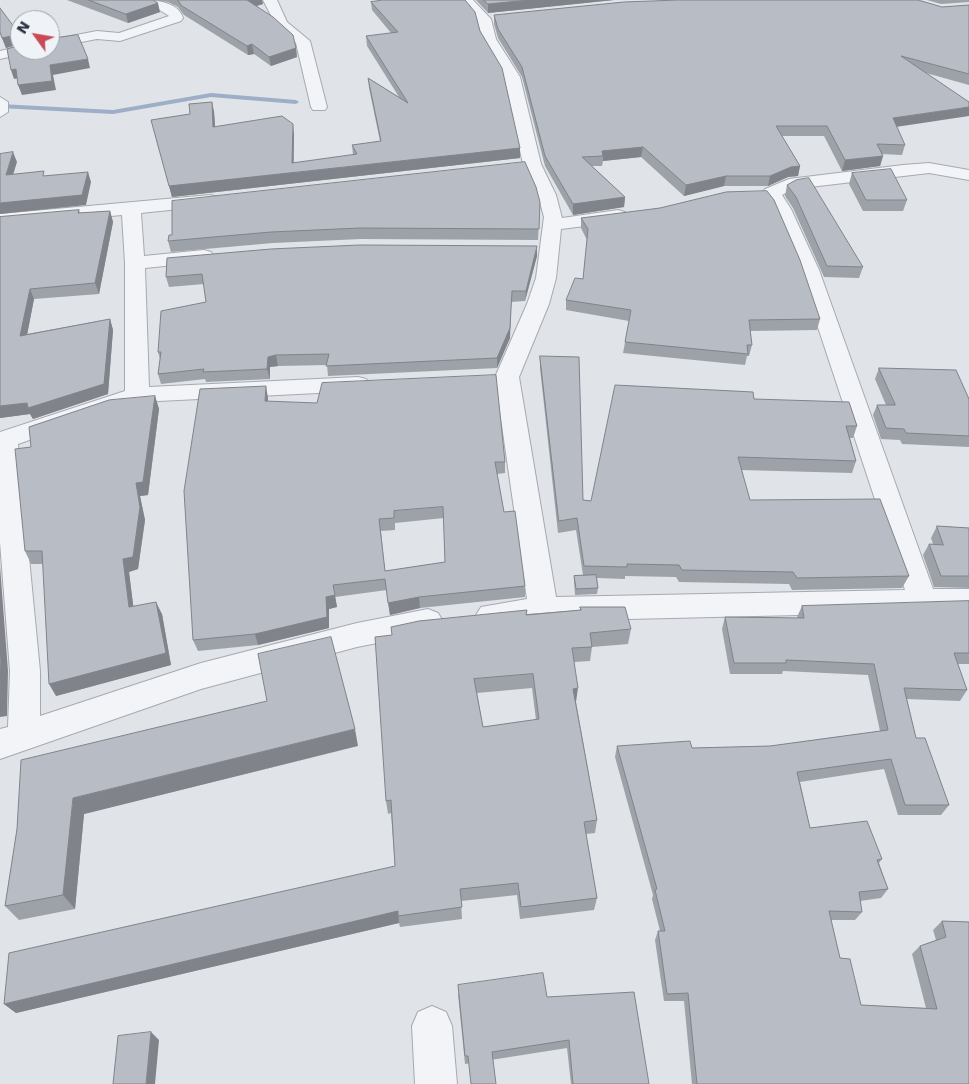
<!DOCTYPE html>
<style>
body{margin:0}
#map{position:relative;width:969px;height:1084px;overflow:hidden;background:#e0e3e8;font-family:"DejaVu Sans",sans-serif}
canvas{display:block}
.north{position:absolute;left:10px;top:10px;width:50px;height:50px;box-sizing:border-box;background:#eff2f6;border:1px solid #a0a4ad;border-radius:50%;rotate:302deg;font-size:14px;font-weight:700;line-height:20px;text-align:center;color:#29303f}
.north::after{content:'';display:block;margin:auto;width:18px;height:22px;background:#c94957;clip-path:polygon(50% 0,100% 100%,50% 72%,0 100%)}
</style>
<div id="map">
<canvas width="969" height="1084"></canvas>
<div class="north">N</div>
</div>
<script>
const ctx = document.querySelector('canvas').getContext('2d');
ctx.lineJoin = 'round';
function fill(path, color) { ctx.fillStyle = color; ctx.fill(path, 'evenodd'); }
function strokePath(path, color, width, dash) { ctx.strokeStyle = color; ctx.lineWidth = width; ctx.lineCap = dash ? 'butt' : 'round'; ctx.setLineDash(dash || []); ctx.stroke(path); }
fill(new Path2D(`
 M211 93 296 100 299 102 296 104 211 97 113 114 0 108V104L113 110Z`), '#9cafc7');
const street = new Path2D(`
 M144 0C158 0 179 3 183 18L181 21 120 41 97 39 50 48V40L97 31 119 33 169 16Z
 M263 0H277L287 22 310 41 327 107 325 110H313L311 107 296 43 277 27Z
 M458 0H473L491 19 496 39 520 77 541 164 556 195 562 218 618 210 625 212 627 216 625 220 618 222 561 229 556 278 549 304 519 377 556 597 905 590 799 270 773 209 762 193 765 189 789 179 903 165 929 163 969 170V180L929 173 793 189 782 195 791 209 819 270 933 589H969V611L543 621 491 627 481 623 476 615 481 607 527 599 495 377 527 304 536 278 544 217 538 195 523 164 504 77 482 39 477 20Z
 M20 46V50H29L27 53 0 59V51Z
 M0 97 8 102V112L0 117Z
 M210 195 217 197 219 201 217 205 141 213 144 256 204 250 211 252 214 256 211 260 204 262 145 268 149 387 358 377 366 379 370 384 366 389 358 391 139 402 18 444 40 671V716L201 663 357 623 428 609 438 613 443 621 438 629 428 633 357 647 201 689 0 759V729L8 727 10 671 0 542V432L125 391V263L122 215 0 226V214Z
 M432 1006 446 1012 452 1026 457 1084H415L412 1026 418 1012Z`);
strokePath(street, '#a5aab2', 2);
fill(street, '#f3f4f7');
fill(new Path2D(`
 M67 0H153L160 12 128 23Z
 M154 0H262L263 4 256 6 296 48 297 57 271 66 254 54 248 55 184 15 178 7 168 2Z
 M476 0H614L488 13Z
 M927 0H969V3V2L941 4Z
 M371 2 480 31 520 148V158L172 197 151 120 190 114 212 102 214 112 215 127 294 134V163L353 155 352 145 380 141 369 88 368 78 399 97 367 46 366 36 391 33 372 10Z
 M969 5V85L926 73 897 127 905 145 902 155 882 154 883 156 880 166 842 171 824 136H782L800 166 798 176 788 177 768 186H724L684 196 641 157 603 161 602 166H592L625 197 624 207 573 215 545 166 522 77 498 38 494 24V15L942 7Z
 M0 33 20 35V45V44L6 48Z
 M852 173 907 200 903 211H863L849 184Z
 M787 185 863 267 859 278 824 277 793 208 785 196Z
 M540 202 538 240 361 239 273 243 171 252 168 241Z
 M79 210 80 213 110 211 113 222 99 294 34 299 27 334 110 319 113 330 108 394 33 419 30 414 0 418V217Z
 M581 218 820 319 817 330 750 331 752 345 749 356H747L745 365 623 353 629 321 566 310V300L583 279 587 240 581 228Z
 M537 256 525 301 511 302 510 338 497 368 328 376 327 365 278 366 270 367V379L206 382 205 379 161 384 158 374 160 359 158 352 206 302 204 284 169 287 166 277 167 258Z
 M540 356 583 500 591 501 754 399 857 426 853 438H850L856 461 852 473 741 470 750 500 909 576 902 588 792 590 789 584 679 582 676 577 625 576V579L597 578 598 588 597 594 575 595 574 581V576L583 575 576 530 558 533 540 368Z
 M879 368 969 399V447L902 444 900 440 881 439 873 415 877 405H886L875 379Z
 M155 396 159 409 148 495 140 496 145 520 138 569 129 572 133 606 162 614 171 665 56 696 43 564H31L25 551 31 447Z
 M268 398V402L505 462V473L497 474 504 512 525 586V597L420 608 390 615 387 590 335 597 337 607 329 609V628L258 645 198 651 193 640ZM444 518 445 562 385 571 381 531 395 530V523Z
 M937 526 969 528V588L934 587 923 555 929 544H933L931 538Z
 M969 601V664H958L967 690 960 701 907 699 916 738 949 805 941 815H898L884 769 800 782 810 828 882 859 879 863 888 889 881 898 860 901 862 912 855 920H831L840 958 861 1005 926 1008 912 954 920 946 936 940 933 930 942 921 969 922V1084H692L684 1001H664L655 940 658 931H660L652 899 653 895 615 757 617 746 692 748 770 746 880 731 868 675 783 671 782 674H730L722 629 725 617 797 618V617L802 606Z
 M580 607 631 629 628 644 592 647 590 661 574 662 576 702 597 820 595 833 586 834 597 898 594 910 520 919 517 895 461 901 462 919 400 927 399 923 16 1013 4 1004 395 866 391 813 388 814 386 801 392 635 527 610V614L580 610ZM532 688 536 720 483 727 477 693Z
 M358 746 84 814 75 909 19 920 5 906 17 829Z
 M458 994 547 997 649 1084H571L567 1048 465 1064Z`), '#9da2a9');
fill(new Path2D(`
 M246 0H262L263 4 247 9Z
 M530 0H614L488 13V4Z
 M158 3 160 12 128 23 126 14Z
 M16 35 20 44 6 48 2 38Z
 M252 44 254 54 248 55 247 46Z
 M296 48 297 57 271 66 269 57Z
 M88 59 90 68 53 75 56 90 22 95 18 85 50 65Z
 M16 69 19 78 14 79 11 70Z
 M212 102 214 112 216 137 213 127Z
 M969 107V116L889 128 893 118Z
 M293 124 294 134 293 173 520 148V158L172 197 169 186 292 163Z
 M643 147 641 157 603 161V156L602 151Z
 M13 152 17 162 10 185 6 175Z
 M883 156 880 166 842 171 845 160Z
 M800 166 798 176 788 177 768 186 770 176 791 167Z
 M88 172 91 182 86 205 0 214V203Z
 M726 176 724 186 684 196 686 185Z
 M625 197 624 207 573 215V204Z
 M110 211 113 222 99 294 95 283Z
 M537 246V256L525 301 526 291Z
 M30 289 34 299 25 346 20 336Z
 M511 302 510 338 497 368V358Z
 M110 319 113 330 108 394 33 419 30 414 0 418V406Z
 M276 355 278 366 270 367V379L267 369 268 357Z
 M266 386 268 398 267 413 265 401Z
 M155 396 159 409 148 495 140 496 145 520 138 569 129 572 135 619 129 607 123 559 136 483Z
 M0 566 8 671 7 716 0 717Z
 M335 595 337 607 329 609V628L258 645 255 634 326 597Z
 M419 597 420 608 390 615 388 603Z
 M156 602 162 614 171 665 56 696 49 684Z
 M578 688 576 702 571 703 573 689Z
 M355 729 358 746 84 814 75 909 63 895 73 798Z
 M398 911 399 923 16 1013 4 1004Z
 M151 1032 159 1040 155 1084H146Z`), '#80848a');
const building = new Path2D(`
 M89 0H153L158 3 126 14Z
 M178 0H247L273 17 293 35 296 48 269 57 252 44 247 46 182 6Z
 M383 0H465L475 12 480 31 502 68 520 148 169 186 151 120 190 114 189 104 212 102 213 127 282 116 293 124 292 163 357 154 352 145 381 141 368 78 408 103 366 36 398 32 371 2Z
 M484 0H530L488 4Z
 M679 0H918L942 7 969 5V74L901 56 969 102V107L893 118 905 145 877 144 883 156 845 160 827 126H776L800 166 791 167 770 176H726L686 185 643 147 602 151 603 156 582 157 625 197 573 204 545 156 522 67 498 29 494 15 624 2Z
 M0 8 20 35V38H19L16 35 2 38 0 32Z
 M78 35 88 59 50 65 52 81 18 85 16 69 11 70 7 49 20 45V50H50V39Z
 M13 152 6 175 44 171 43 176 88 172 82 195 0 203V154Z
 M525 162 536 187 540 202 539 229 360 228 271 232 168 241 169 235H172V201Z
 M891 169 907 200H866L852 173Z
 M809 178 863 267 827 266 796 197 787 185 796 180Z
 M767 191 774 200 800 260 820 319 749 320 752 345H747L748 354 625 342 631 310 566 300 575 278 583 279 588 229 581 218 660 208 726 192Z
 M79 210 78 213 110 211 95 283 30 289 20 336 110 319 104 384 28 408 27 403 0 406V217Z
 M360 245 537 246 526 291H512L510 328 497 358 326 366 329 354 276 355 268 357 267 369 203 372 204 369 158 374 161 352H158L161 311 206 302 202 274 166 277 167 258 271 249Z
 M540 356 579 357 583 500 591 501 615 385 753 392 754 399 849 402 857 426H846L856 461 738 457 750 500 880 499 909 576 797 578 793 572 682 570 679 565 627 564V567L584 566 577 518 559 521Z
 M879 368 956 370 969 399V436L906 433 904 429 886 428 877 405H895Z
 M496 375 505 462H495L504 512 515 511 525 586 419 597 388 603 385 579 333 585 335 595 326 597 327 617 255 634 193 640 184 491 200 389 266 386 265 401 317 403 322 383ZM443 507 445 562 385 571 379 519 394 518V511Z
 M155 396 143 482 136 483 140 507 133 557 123 559 129 607 156 602 166 653 49 684 42 551H25L15 449 31 447 29 427 109 400Z
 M937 526 969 528V576H941L929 544 943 545Z
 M596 575 598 588 576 589 574 576Z
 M969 601V653H954L967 690 904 688 916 738H925L949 805H905L891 759 797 772 810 828 867 821 882 859 877 860 888 889 859 892 862 912 829 911 840 958 850 959 861 1005 937 1009 920 946 946 937 942 921 969 922V1084H697L688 993 667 994 658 931H665L655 890 657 889 617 746 690 741 692 748 770 746 888 730 874 664 786 660V663H734L725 617 804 618 802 606Z
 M580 607H625L631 629 590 633 592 647 572 648 578 688 573 689 597 820 584 822 597 898 521 907 518 883 460 889 462 907 398 916V911L4 1004 9 953 395 866 391 800 386 801 375 637 392 635 391 627 419 621 527 610 526 615 581 610ZM533 674 539 719 483 727 474 679Z
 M331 637 355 729 73 798 63 895 5 906 17 829 21 760 267 701 258 654Z
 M0 643 1 661 0 692Z
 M543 973 547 997 634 992 649 1084H573L569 1040 492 1052 496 1084H471L468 1056H465L458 985Z
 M151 1032 146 1084H113L118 1036Z`);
fill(building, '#b7bcc5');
strokePath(building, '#80848a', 1);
</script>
